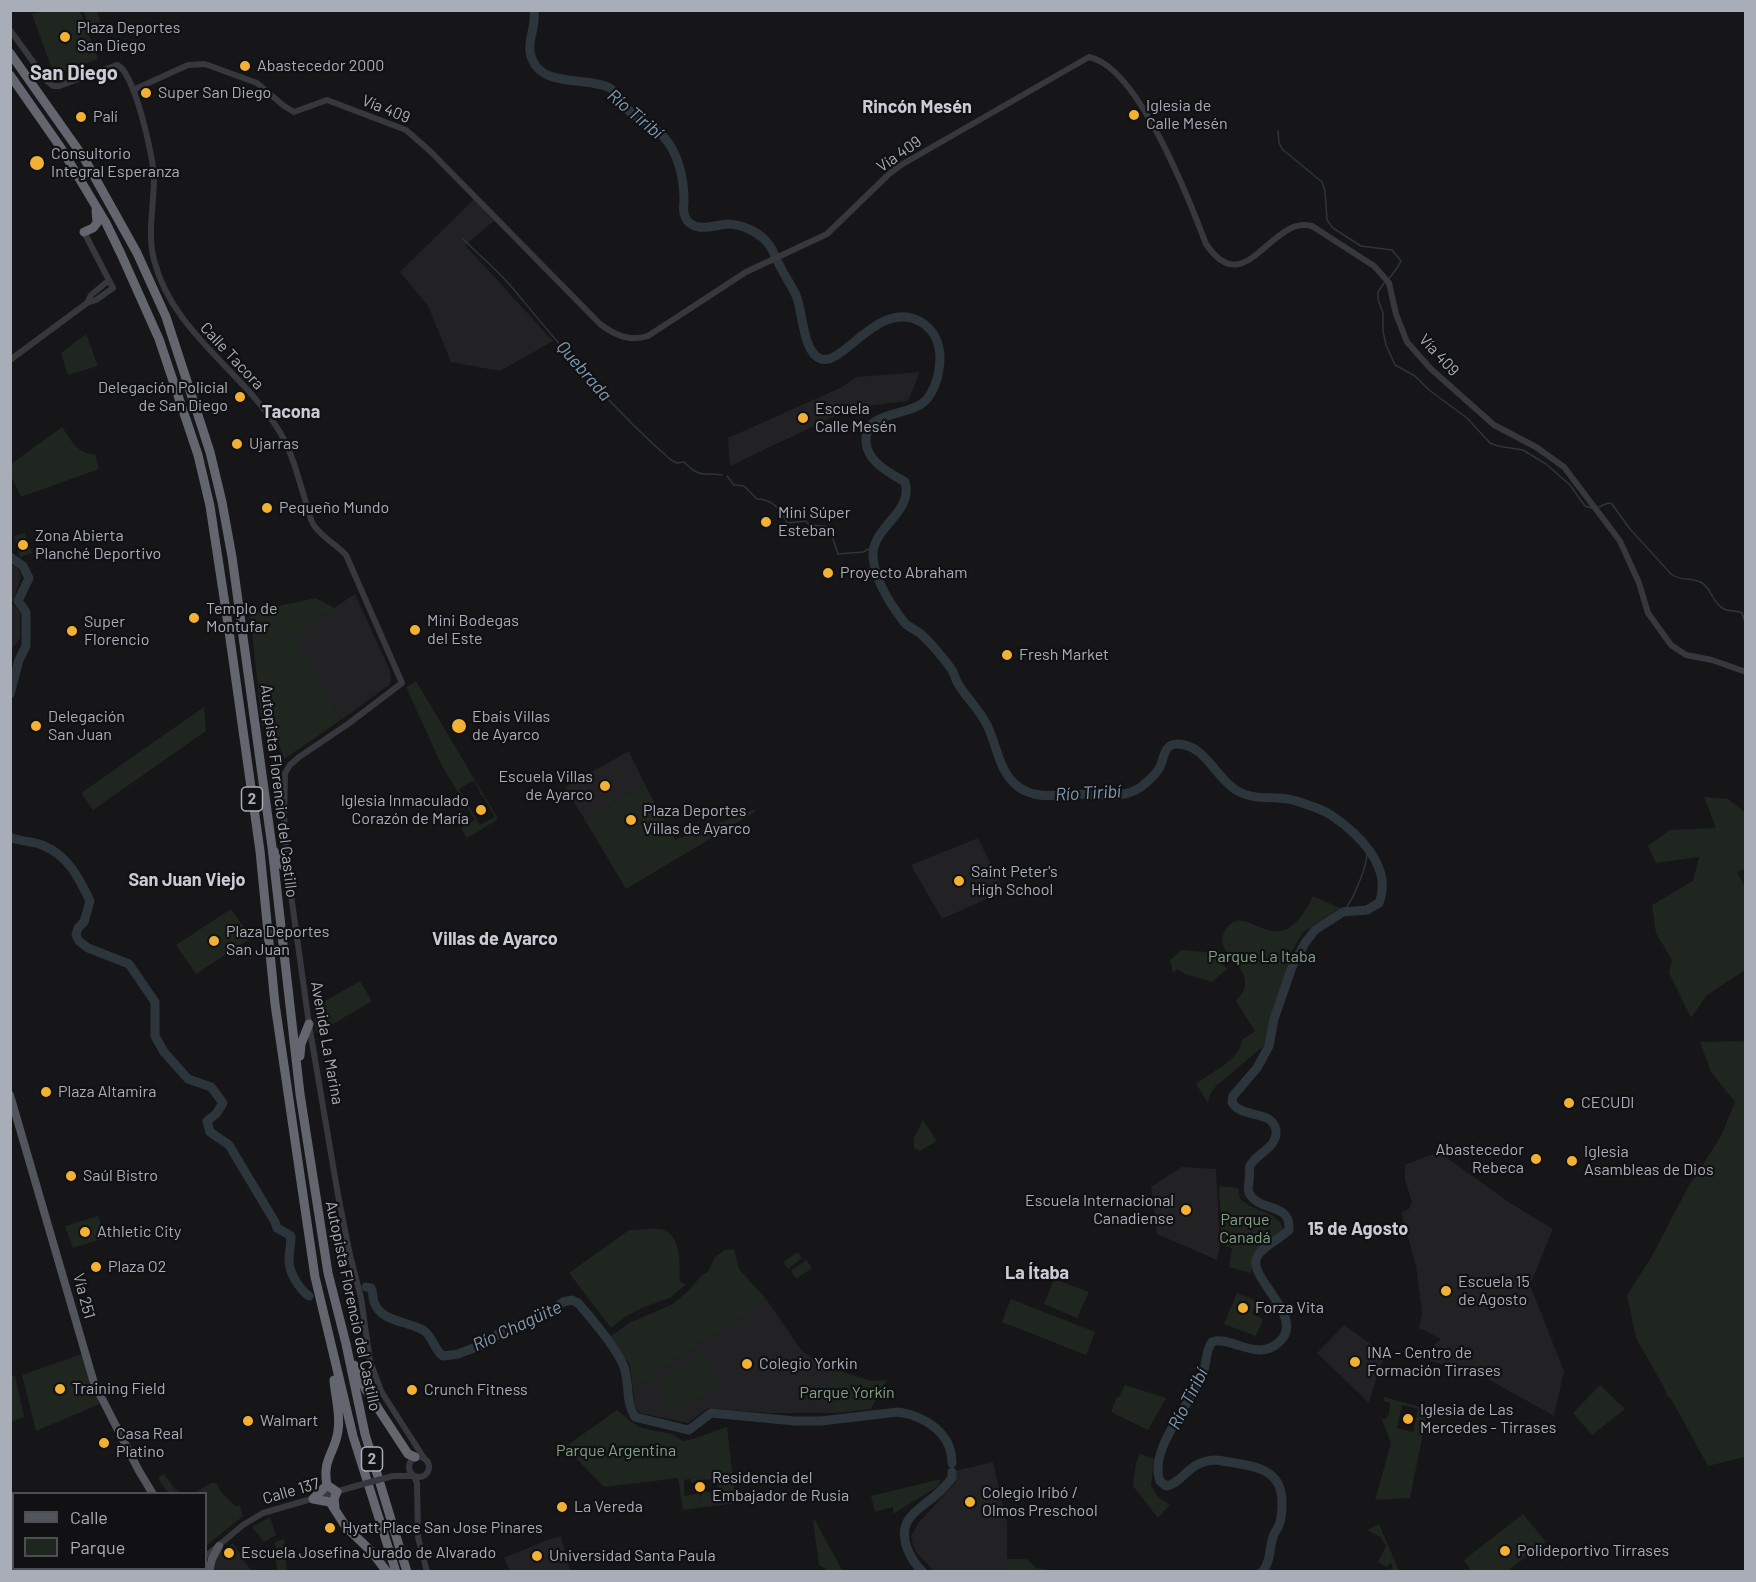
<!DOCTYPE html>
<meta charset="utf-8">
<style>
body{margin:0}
#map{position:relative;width:1756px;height:1582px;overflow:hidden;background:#161618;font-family:Barlow,sans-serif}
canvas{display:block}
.frame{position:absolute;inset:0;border:12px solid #a8adb8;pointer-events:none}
.legend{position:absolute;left:12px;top:1492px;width:195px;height:78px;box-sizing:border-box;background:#111113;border:2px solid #4d4f55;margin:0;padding:8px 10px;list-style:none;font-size:18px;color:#a8adb8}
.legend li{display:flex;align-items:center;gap:12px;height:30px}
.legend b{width:30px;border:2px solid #4d4f55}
</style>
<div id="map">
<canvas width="1756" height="1582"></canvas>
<div class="frame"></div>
<ul class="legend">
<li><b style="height:8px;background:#53555c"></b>Calle</li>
<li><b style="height:16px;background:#1e261f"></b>Parque</li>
</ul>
</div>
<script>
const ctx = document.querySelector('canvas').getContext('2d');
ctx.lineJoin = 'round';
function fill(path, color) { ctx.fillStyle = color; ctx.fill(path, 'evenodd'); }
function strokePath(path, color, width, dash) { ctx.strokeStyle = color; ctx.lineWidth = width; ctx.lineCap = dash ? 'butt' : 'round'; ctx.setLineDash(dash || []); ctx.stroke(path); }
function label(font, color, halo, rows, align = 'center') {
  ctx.font = font + ' Barlow,sans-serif'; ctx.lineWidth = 4.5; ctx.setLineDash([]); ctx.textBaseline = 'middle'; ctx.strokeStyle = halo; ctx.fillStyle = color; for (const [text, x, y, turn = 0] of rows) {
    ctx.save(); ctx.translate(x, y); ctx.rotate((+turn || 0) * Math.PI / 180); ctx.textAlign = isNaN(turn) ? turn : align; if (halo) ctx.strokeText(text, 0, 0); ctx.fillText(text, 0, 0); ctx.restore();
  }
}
fill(new Path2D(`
 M474 199 494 221 465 245 553 341 500 371 451 362 428 306 400 272Z
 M920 372 908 401 852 408 730 466 728 438 840 388 857 377Z
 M11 565 18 568 21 577 12 604 20 611V638L11 651Z
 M355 594 390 671 391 680 389 685 341 720 292 636Z
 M629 751 645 785 585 820 565 787Z
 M978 838 1004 891 942 919 911 865Z
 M1439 1152 1510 1203 1553 1229 1530 1285 1564 1371 1554 1416 1481 1375 1420 1358 1441 1339 1419 1328 1422 1313 1416 1266 1401 1212 1409 1209 1412 1202 1405 1180V1165Z
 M1182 1167 1216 1169 1220 1245 1217 1260 1157 1234 1151 1187Z
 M766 1299 802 1351 813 1359 837 1370 827 1395 838 1413H769L708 1408 688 1423 640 1413 635 1406 633 1389Z
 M1344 1325 1386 1355 1379 1369 1369 1403 1317 1353Z
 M993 1462 1007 1523V1571H934L916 1552 913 1545 911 1536 919 1522 956 1482 955 1471Z
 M561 1536 570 1571H510L504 1558 547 1540Z
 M233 1543 251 1571H213L212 1559Z`), '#222225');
fill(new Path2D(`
 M43 11H80L98 59 54 75 32 14Z
 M84 11H97L102 27 90 31Z
 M86 334 98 366 68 375 61 353Z
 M62 427C72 441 77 454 95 454L99 469 21 497 11 476V464Z
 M25 533 32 553 20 557 14 536Z
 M316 598 334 608 293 636 341 720 284 759 273 726H262L250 612Z
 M416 681 497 817V820L467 838 461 828 475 820 442 766 406 687ZM474 780 481 793 478 795H482L495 817 480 825 459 789Z
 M204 707 206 731 93 810 81 793Z
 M645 785 675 840 756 809 755 812 626 889 585 820Z
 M1704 797 1728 799 1745 812V869L1737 872 1745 887V970L1707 995 1691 1018 1669 973 1672 960 1656 933 1652 905 1693 881 1699 857 1656 863 1648 846 1670 830 1716 828Z
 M1313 896 1340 908 1303 932 1292 951 1265 1045 1216 1086 1210 1094 1208 1103 1196 1084C1210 1072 1240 1061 1242 1040L1255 1031 1236 1001C1268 969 1207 957 1226 929 1248 897 1277 972 1313 896Z
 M231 909 251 938 196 974 176 945Z
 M1182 950 1213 953 1227 969 1212 982 1185 974 1177 969 1173 973 1170 960Z
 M360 981 372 1001 316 1034 313 1008Z
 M1745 1041V1457L1708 1466 1671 1399 1666 1395 1667 1393 1636 1338 1627 1295 1652 1256 1688 1187 1720 1138 1735 1102 1711 1072 1700 1042Z
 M923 1120 937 1141 920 1151 914 1148V1138Z
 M1219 1186 1238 1188 1240 1199C1245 1202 1249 1206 1254 1208 1267 1214 1276 1213 1283 1228L1280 1234 1264 1243 1253 1255 1251 1273 1229 1267 1232 1248 1222 1245Z
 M98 1216 105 1238 73 1248 65 1226Z
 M629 1230C639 1230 654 1227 663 1230 683 1237 679 1266 680 1282L686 1284 670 1298 644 1307 623 1318 611 1328 569 1273Z
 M734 1249 739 1269 766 1299 633 1389 630 1365 611 1336 631 1322 673 1304 688 1291 702 1275 708 1272 715 1257 725 1250Z
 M798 1252 802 1258 788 1269 783 1262Z
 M806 1260 812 1268 796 1279 791 1271Z
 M1054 1279 1089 1292 1077 1318 1044 1304Z
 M1237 1293 1257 1301 1252 1314 1263 1319 1256 1336 1224 1324Z
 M1011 1299 1095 1332 1086 1355 1002 1322Z
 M701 1353 721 1384 677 1413 656 1382Z
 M82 1354 100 1404 36 1431 22 1375Z
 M837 1370 871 1381 887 1380 871 1409 838 1413 826 1395Z
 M11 1376H15L24 1417 11 1422Z
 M1125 1385 1166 1398 1148 1430 1111 1412 1117 1397H1119Z
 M1600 1385 1625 1409 1592 1435 1573 1413Z
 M1384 1397 1428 1409 1410 1498 1375 1500 1391 1443 1381 1417 1384 1420 1389 1414 1390 1403 1383 1401ZM1402 1405 1418 1409 1413 1432 1397 1428Z
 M617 1410 630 1421 641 1428 672 1434 683 1441C698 1439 712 1431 727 1427L736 1503 683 1510 678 1478 604 1487 565 1447ZM690 1479 691 1483 698 1482V1480L717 1479 718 1491 711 1493 710 1492H702V1497H700V1493L684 1496V1480Z
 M1140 1454 1154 1459 1151 1485 1157 1496 1170 1505 1158 1518 1133 1486 1136 1463Z
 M164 1474 175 1489 181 1493H168L158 1478Z
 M941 1479 937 1487 893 1514V1507L875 1512 871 1496Z
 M211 1483H216L222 1493 235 1506H240L243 1516 206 1546V1494L194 1493Z
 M10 1513 14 1518 13 1560 11 1565Z
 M1523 1514 1546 1542 1507 1571H1471L1464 1560Z
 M270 1517 276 1535 264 1542 252 1527Z
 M815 1520 842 1570 829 1571 819 1565 813 1521Z
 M1379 1524 1399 1571H1390L1393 1566 1390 1563 1387 1567 1378 1562 1386 1546 1380 1537 1367 1530Z
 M284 1539 287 1571H277L275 1542Z
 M1007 1559H1027L1036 1568 1056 1571H1007Z
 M17 1569V1568L85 1569 79 1572H18Z`), '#1e261f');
strokePath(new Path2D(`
 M1278 131 1279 143 1282 149 1322 182 1325 191 1327 220 1333 228 1361 246 1392 250 1401 261 1397 268 1388 280
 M463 239C480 256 500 272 515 291 564 350 613 410 671 460L677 463 684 462C701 479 701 472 722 475
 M1384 283 1378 292V299L1383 313V331L1386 345 1395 365 1415 376 1429 390 1467 418 1490 443 1498 446 1523 450 1546 464 1570 485 1585 506 1591 508
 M727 476 734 485 744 486 757 499C772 499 782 510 787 523L806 521 809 525 825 526 830 530 838 554 863 552 875 546
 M1599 507 1608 503 1612 504 1630 529 1671 574C1682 582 1692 577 1702 583 1712 589 1712 603 1724 609 1729 612 1736 610 1742 613L1746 625
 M1343 912C1352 902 1371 861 1366 847
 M10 1545 14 1548`), '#2c353c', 1.5);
strokePath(new Path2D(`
 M534 10C537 27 525 43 532 59 543 88 587 76 610 88 615 91 617 98 621 102 627 109 634 116 641 121 648 127 657 129 663 136 678 152 684 178 684 200 684 204 683 209 684 213 685 217 687 222 691 224 701 231 716 225 727 224 743 224 761 233 770 246 774 252 776 260 780 266 785 277 793 287 797 298 803 314 803 353 821 359 844 366 879 298 921 322 934 330 939 341 940 356 940 371 936 391 924 402 907 417 864 410 866 442 867 462 890 473 905 482 914 513 871 527 873 557 875 580 890 604 904 622 909 628 917 630 922 635 930 642 945 660 952 670 954 673 955 678 957 682 965 696 978 708 986 723 996 741 998 769 1015 784 1020 789 1027 792 1034 794 1047 797 1062 795 1075 794 1097 794 1122 800 1141 787 1148 781 1156 775 1160 767 1164 758 1164 744 1177 744 1205 744 1215 777 1236 790 1255 802 1275 795 1293 800 1306 804 1320 808 1331 815 1359 834 1393 867 1379 903L1367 910 1343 912 1315 930 1305 943 1292 967 1274 1019 1269 1046 1257 1068 1233 1096 1232 1102C1240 1119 1272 1109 1276 1130 1278 1148 1256 1153 1250 1166 1249 1171 1250 1175 1249 1180 1249 1185 1247 1188 1249 1193 1259 1213 1291 1201 1289 1230 1280 1239 1262 1246 1257 1257 1246 1278 1309 1318 1278 1343 1256 1362 1230 1335 1212 1342 1205 1351 1207 1363 1203 1373 1192 1403 1148 1449 1160 1481L1166 1486C1184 1483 1188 1460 1217 1460 1246 1466 1282 1464 1282 1502 1282 1510 1282 1518 1279 1525 1278 1529 1274 1532 1273 1537 1269 1549 1271 1562 1262 1572
 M10 557 23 566 29 578 18 601 26 612V646L19 660 10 694
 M10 837C21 842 32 841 42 845 68 855 79 878 90 901L84 922 78 928 76 935 79 941 88 948 129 964 155 1002V1036L164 1052 188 1079 211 1087 223 1103 216 1114 207 1121 210 1132 229 1145 275 1222 277 1228 291 1236C291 1245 289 1253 289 1261 289 1273 300 1290 309 1296
 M366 1287 371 1288C374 1293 372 1297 374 1302 381 1322 407 1321 423 1330 433 1336 434 1350 443 1356L458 1354 479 1346 491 1340 503 1330 538 1319 553 1310 563 1302 572 1300 578 1303C592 1319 617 1348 624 1367 630 1384 625 1401 635 1417L689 1430 711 1413 795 1421H821L898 1412C925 1416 952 1433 952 1463
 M923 1572C915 1565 911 1558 907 1548 897 1519 917 1511 936 1495 942 1490 947 1484 952 1478V1472`), '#2c353c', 9);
strokePath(new Path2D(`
 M10 30 47 81 53 86H59L117 65C134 70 154 159 154 178 154 206 147 233 154 260 173 334 244 371 281 434 293 455 299 480 306 503 308 510 310 518 313 524 321 537 336 544 346 555L402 683 348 724 299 757 290 765 285 773 284 816 287 866 309 1024 338 1195 350 1255 361 1298 370 1361 381 1391 424 1458
 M133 90 188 65 205 64 257 83 284 106 294 112 327 100 406 130 430 151 600 324C615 335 629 342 648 336L746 272 827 234 889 174 901 165 1089 57C1138 67 1189 199 1206 244 1246 303 1270 215 1312 226L1374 266 1383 276 1389 283 1396 314 1407 342 1431 369 1494 425 1536 447 1564 467 1620 541 1639 583 1648 613 1671 645 1686 655 1712 660 1746 672
 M87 303 91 295 109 280
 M10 360 87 303 96 300 113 288 84 232
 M409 1467a10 10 0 1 1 20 0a10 10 0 1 1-20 0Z
 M393 1476H413
 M414 1476 417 1483 418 1537 427 1572
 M206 1556 243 1525 263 1513 356 1486
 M95 1572 113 1568`), '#37383d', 6);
strokePath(new Path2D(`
 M10 1095 94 1383 139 1471 153 1494
 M209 1572 212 1559 219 1546`), '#53555c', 8);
strokePath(new Path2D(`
 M10 53 84 158 137 253 166 317 210 452 222 502 232 557 272 847 300 1094 328 1273 346 1344 365 1434 407 1572
 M10 75 61 148 106 223 121 254 159 339 198 455 210 506 228 624 260 851 275 1004 315 1277 353 1436 396 1572
 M84 232 93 228 97 223 96 210
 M274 851 283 866H287
 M300 1056 301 1044 309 1024
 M354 1365 366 1390 408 1454 415 1457
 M327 1485 337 1492 334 1499 335 1507
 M313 1499 327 1485C322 1459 335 1453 338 1431 341 1414 335 1396 334 1380
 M313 1499 330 1502 346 1527 372 1552 387 1572`), '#63666e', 9);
strokePath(new Path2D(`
 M356 1486 393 1476`), '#37383d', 6);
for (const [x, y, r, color] of [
 [65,37,6,"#f2b134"],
 [245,66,6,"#f2b134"],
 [146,93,6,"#f2b134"],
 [1134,115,6,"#f2b134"],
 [81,117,6,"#f2b134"],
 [37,163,8,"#f2b134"],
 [240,397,6,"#f2b134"],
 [803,418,6,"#f2b134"],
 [237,444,6,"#f2b134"],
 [267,508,6,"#f2b134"],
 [766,522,6,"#f2b134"],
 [23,545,6,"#f2b134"],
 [828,573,6,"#f2b134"],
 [194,618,6,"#f2b134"],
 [415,630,6,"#f2b134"],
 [72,631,6,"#f2b134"],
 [1007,655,6,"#f2b134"],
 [36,726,6,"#f2b134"],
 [459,726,8,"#f2b134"],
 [605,786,6,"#f2b134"],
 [481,810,6,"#f2b134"],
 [631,820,6,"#f2b134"],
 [959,881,6,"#f2b134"],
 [214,941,6,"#f2b134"],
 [46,1092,6,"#f2b134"],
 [1569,1103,6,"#f2b134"],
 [1536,1159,6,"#f2b134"],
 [1572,1161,6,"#f2b134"],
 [71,1176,6,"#f2b134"],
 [1186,1210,6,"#f2b134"],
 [85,1232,6,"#f2b134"],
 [96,1267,6,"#f2b134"],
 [1446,1291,6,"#f2b134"],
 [1243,1308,6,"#f2b134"],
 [1355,1362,6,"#f2b134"],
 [747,1364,6,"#f2b134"],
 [60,1389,6,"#f2b134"],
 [412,1390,6,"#f2b134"],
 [1408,1419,6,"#f2b134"],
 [248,1421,6,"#f2b134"],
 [104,1443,6,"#f2b134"],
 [700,1487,6,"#f2b134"],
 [970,1502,6,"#f2b134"],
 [562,1507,6,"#f2b134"],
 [330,1528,6,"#f2b134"],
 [1505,1551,6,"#f2b134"],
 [229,1553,6,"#f2b134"],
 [537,1556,6,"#f2b134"]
]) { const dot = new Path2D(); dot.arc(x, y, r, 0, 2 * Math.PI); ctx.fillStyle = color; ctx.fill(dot); strokePath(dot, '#111113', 2); }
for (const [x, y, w] of [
 [252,799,21],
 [372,1459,21]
]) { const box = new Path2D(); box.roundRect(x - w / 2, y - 12, w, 24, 4.5); ctx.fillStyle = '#111113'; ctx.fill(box); strokePath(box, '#a8adb8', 1.5); }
label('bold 15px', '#a8adb8', null, [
 ["2",252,799],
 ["2",372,1459]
]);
label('16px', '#a8adb8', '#111113', [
 ["Plaza Deportes",77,28],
 ["San Diego",77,46],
 ["Abastecedor 2000",257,66],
 ["Super San Diego",158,93],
 ["Iglesia de",1146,106],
 ["Calle Mesén",1146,124],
 ["Palí",93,117],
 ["Consultorio",51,154],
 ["Integral Esperanza",51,172],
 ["Delegación Policial",228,388,"right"],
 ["de San Diego",228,406,"right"],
 ["Escuela",815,409],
 ["Calle Mesén",815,427],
 ["Ujarras",249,444],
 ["Pequeño Mundo",279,508],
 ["Mini Súper",778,513],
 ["Esteban",778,531],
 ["Zona Abierta",35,536],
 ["Planché Deportivo",35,554],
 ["Proyecto Abraham",840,573],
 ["Templo de",206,609],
 ["Montufar",206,627],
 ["Mini Bodegas",427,621],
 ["del Este",427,639],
 ["Super",84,622],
 ["Florencio",84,640],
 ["Fresh Market",1019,655],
 ["Delegación",48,717],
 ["San Juan",48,735],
 ["Ebais Villas",472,717],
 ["de Ayarco",472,735],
 ["Escuela Villas",593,777,"right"],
 ["de Ayarco",593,795,"right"],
 ["Iglesia Inmaculado",469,801,"right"],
 ["Corazón de María",469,819,"right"],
 ["Plaza Deportes",643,811],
 ["Villas de Ayarco",643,829],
 ["Saint Peter's",971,872],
 ["High School",971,890],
 ["Plaza Deportes",226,932],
 ["San Juan",226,950],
 ["Plaza Altamira",58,1092],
 ["CECUDI",1581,1103],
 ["Abastecedor",1524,1150,"right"],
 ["Rebeca",1524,1168,"right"],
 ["Iglesia",1584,1152],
 ["Asambleas de Dios",1584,1170],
 ["Saúl Bistro",83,1176],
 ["Escuela Internacional",1174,1201,"right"],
 ["Canadiense",1174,1219,"right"],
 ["Athletic City",97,1232],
 ["Plaza O2",108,1267],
 ["Escuela 15",1458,1282],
 ["de Agosto",1458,1300],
 ["Forza Vita",1255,1308],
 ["INA - Centro de",1367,1353],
 ["Formación Tirrases",1367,1371],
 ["Colegio Yorkin",759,1364],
 ["Training Field",72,1389],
 ["Crunch Fitness",424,1390],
 ["Iglesia de Las",1420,1410],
 ["Mercedes - Tirrases",1420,1428],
 ["Walmart",260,1421],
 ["Casa Real",116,1434],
 ["Platino",116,1452],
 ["Residencia del",712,1478],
 ["Embajador de Rusia",712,1496],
 ["Colegio Iribó /",982,1493],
 ["Olmos Preschool",982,1511],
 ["La Vereda",574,1507],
 ["Hyatt Place San Jose Pinares",342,1528],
 ["Polideportivo Tirrases",1517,1551],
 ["Escuela Josefina Jurado de Alvarado",241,1553],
 ["Universidad Santa Paula",549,1556]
], 'left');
label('16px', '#a8adb8', '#111113', [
 ["Vía 409",386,109,22],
 ["Vía 409",899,154,-35],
 ["Vía 409",1439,355,47],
 ["Calle Tacora",232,356,47],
 ["Autopista Florencio del Castillo",279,791,83],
 ["Avenida La Marina",327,1043,80],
 ["Vía 251",84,1296,75],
 ["Autopista Florencio del Castillo",353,1306,78],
 ["Calle 137",291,1491,-16]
]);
label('16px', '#7fa381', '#111113', [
 ["Parque La Itaba",1262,957],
 ["Parque",1245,1220],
 ["Canadá",1245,1238],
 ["Parque Yorkín",847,1393],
 ["Parque Argentina",616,1451]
]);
label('bold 18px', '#c9ccd4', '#111113', [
 ["Rincón Mesén",917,107],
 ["Tacona",291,412],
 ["San Juan Viejo",187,880],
 ["Villas de Ayarco",495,939],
 ["15 de Agosto",1358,1229],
 ["La Ítaba",1037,1273]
]);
label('italic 18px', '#7f9bb3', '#111113', [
 ["Río Tiribí",635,114,40],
 ["Quebrada",584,371,49],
 ["Río Tiribí",1088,793,-3],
 ["Río Chagüite",517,1326,-25],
 ["Río Tiribí",1188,1399,-63]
]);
label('bold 20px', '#c9ccd4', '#111113', [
 ["San Diego",74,73]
]);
</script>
